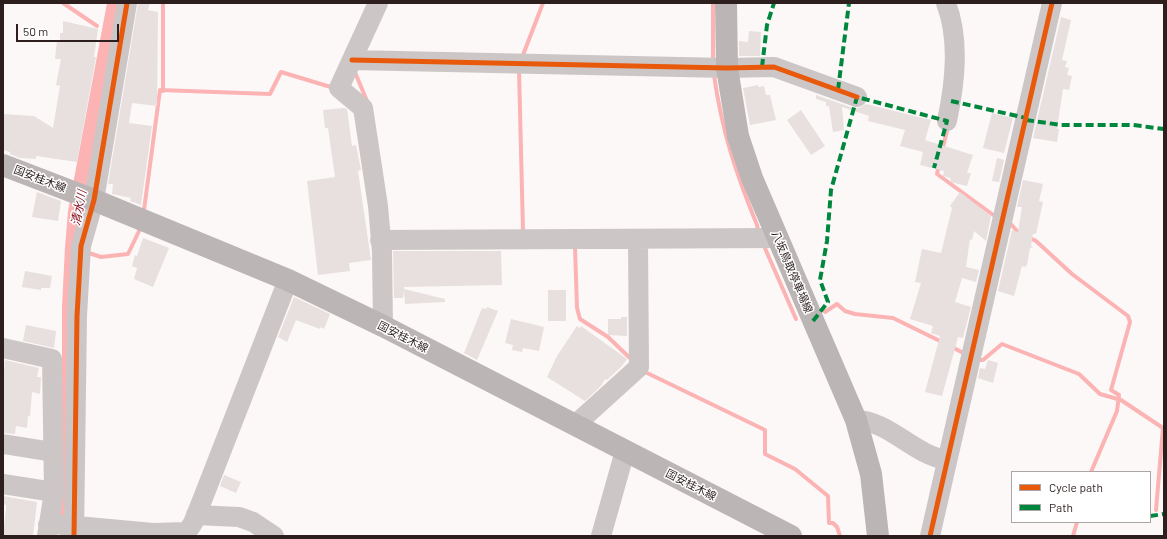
<!DOCTYPE html>
<meta charset="utf-8">
<style>
body{margin:0}
#map{position:relative;width:1167px;height:539px;overflow:hidden;background:#fcf8f8;font-family:Barlow,sans-serif}
canvas{display:block}
.frame{position:absolute;inset:0;border:4px solid #2c1f1e;pointer-events:none}
.legend{position:absolute;left:1011px;top:471px;width:140px;height:52px;box-sizing:border-box;background:#fff;border:1px solid #aba5a5;margin:0;padding:5px 7px;list-style:none;font-size:12px;color:#2c1f1e}
.legend li{display:flex;align-items:center;gap:8px;height:20px}
.legend b{width:20px;border:1px solid #aba5a5}
.scale{position:absolute;left:16px;top:24px;width:103px;height:18px;box-sizing:border-box;border:2px solid #2c1f1e;border-top:0;padding-left:5px;font-size:12px;line-height:14px;white-space:nowrap;color:#2c1f1e;-webkit-text-stroke:3px #fff;paint-order:stroke}
</style>
<div id="map">
<canvas width="1167" height="539"></canvas>
<div class="frame"></div>
<ul class="legend">
<li><b style="height:5px;background:#e8590c"></b>Cycle path</li>
<li><b style="height:5px;background:#00873e"></b>Path</li>
</ul>
<div class="scale">50 m</div>
</div>
<script>
const ctx = document.querySelector('canvas').getContext('2d');
ctx.lineJoin = 'round';
function fill(path, color) { ctx.fillStyle = color; ctx.fill(path, 'evenodd'); }
function strokePath(path, color, width, dash) { ctx.strokeStyle = color; ctx.lineWidth = width; ctx.lineCap = dash ? 'butt' : 'round'; ctx.setLineDash(dash || []); ctx.stroke(path); }
function label(font, color, halo, rows, align = 'center') {
  ctx.font = font + ' Barlow,"Noto Sans JP",sans-serif'; ctx.lineWidth = 3; ctx.setLineDash([]); ctx.textBaseline = 'middle'; ctx.strokeStyle = halo; ctx.fillStyle = color; for (const [text, x, y, turn = 0] of rows) {
    ctx.save(); ctx.translate(x, y); ctx.rotate((+turn || 0) * Math.PI / 180); ctx.textAlign = isNaN(turn) ? turn : align; if (halo) ctx.strokeText(text, 0, 0); ctx.fillText(text, 0, 0); ctx.restore();
  }
}
fill(new Path2D(`
 M107 3H123L89 188 71 536H60L59 507 62 462V307L65 247 68 211Z`), '#fcb3b3');
strokePath(new Path2D(`
 M63 3 97 26
 M523 55 543 3
 M713 61V3
 M354 70 367 101
 M519 70 523 231
 M714 75C722 132 736 173 757 225L758 230
 M163 91V3
 M942 151 948 127
 M939 165 937 174 996 217
 M144 210 160 90 270 94 281 72 334 88
 M1010 223 1017 231 1022 233
 M1028 237 1036 241 1072 274 1128 316 1130 322 1111 390 1119 395 1117 411 1091 472
 M764 246 796 319
 M575 247 577 308 580 319 608 337 632 360
 M86 252 101 257 128 254 140 229
 M825 312 837 304 845 311 855 314 893 318 944 343
 M952 347 965 354
 M977 360H983L1002 344 1079 374 1100 394 1121 400 1163 428 1156 510
 M643 371 765 430V454L795 469 828 496 829 523H833L837 527 840 536
 M1073 536 1077 522`), '#fcb3b3', 4);
fill(new Path2D(`
 M138 3H150L148 10 158 12 157 106 132 103 129 123 152 126 141 205 130 201 131 198 112 194 113 184H108Z
 M1061 17 1071 20 1062 60 1067 61 1065 67 1069 68 1067 75 1072 76 1069 90 1063 89 1057 129H1059L1057 142 1033 138Z
 M63 21 98 29 94 57H96L77 162 36 156V159L20 158 10 154V152L3 150V114L34 116 53 128 60 86 56 85 61 59H55L57 40H60V33H63Z
 M749 31 761 32 760 56H739V41L748 42Z
 M758 85V87L764 86 766 95H770L776 120 750 125 743 88Z
 M816 95 853 108H859L866 104 931 120 925 140 973 155 967 173H971L967 186 950 182 951 178 943 176 944 171 920 165 923 152 900 146 905 130 868 121 869 116 842 107 844 130 833 132 829 106H826V102L816 99Z
 M344 108 347 109 352 146 356 145 361 170 358 171 371 260 349 263 350 271 318 275 307 181 335 177 328 128H325L323 110Z
 M801 110 825 146 811 155 787 120Z
 M992 113 1013 118 1004 153 983 148Z
 M997 158 1004 160 999 182 992 181Z
 M1023 180 1043 184 1039 201 1043 202 1036 234H1033L1031 246 1033 248H1030L1027 265 1025 267 1022 266 1014 296 998 291 1012 230 1018 232 1022 207H1017Z
 M37 192 61 201 58 221 32 217Z
 M960 192 991 216 986 241 974 231 972 240 970 239 966 267 979 270 976 282 962 278 955 302 971 307 963 338 958 337 942 396 925 392 940 336 931 333 933 326 910 319 921 283 915 282 922 249 941 253 952 208 950 206Z
 M143 238 169 248 153 287 134 279 137 268 132 266 135 255 137 256Z
 M393 251H501L502 285 404 287V289L445 299V302L405 304 404 291 403 298H394Z
 M25 271 52 276 50 288H41V290L22 287Z
 M548 290H566V321H548Z
 M294 297 330 314 324 329 320 327V329L296 320 287 342 278 337Z
 M487 307 498 311 477 360 464 353 482 308 486 309Z
 M621 317H627V336L608 335V319H621Z
 M511 319 544 327 539 351 523 348 522 352 512 350 513 345 505 343Z
 M26 325 56 331 54 348 23 341Z
 M577 326 580 328 581 326 627 359 622 366 607 380 605 379 601 386 585 401 547 377 557 356Z
 M5 360 39 368 37 377H41L40 394 32 392 30 416H28L27 428 16 426 15 434 3 433V383Z
 M988 360 998 363 993 383 978 378 980 368 985 369Z
 M224 475 241 482 236 493 220 486Z
 M3 496 37 502 33 536H3L6 509V505L3 504Z`), '#e8dfdf');
strokePath(new Path2D(`
 M378 3 339 88 363 108 378 206 382 252 383 326
 M946 3C960 40 955 83 947 121
 M352 60 727 68 774 67 857 97
 M380 240 777 238
 M3 348 52 359 54 492 47 536
 M856 420C890 421 913 455 947 460
 M575 425 639 367 638 240
 M3 444 53 452
 M3 484 54 492
 M196 515 239 517 253 522 274 536
 M48 525 55 524 153 533 187 532 193 523 203 498 288 280
 M74 536 77 316 81 246 94 200 127 3
 M601 536 625 451
 M930 536 1052 3`), '#ccc7c6', 20);
strokePath(new Path2D(`
 M726 3 727 68 738 136 752 178 856 420 871 474 878 536
 M3 165 94 200 288 280 383 326 791 536`), '#bbb5b5', 22);
strokePath(new Path2D(`
 M762 67 767 25 774 3
 M838 90 849 3
 M951 101 1026 118
 M1026 120 1061 125H1133L1164 129
 M813 321 828 302 820 280 827 241 831 190 857 97 947 121 934 168
 M1150 516 1164 514`), '#00873e', 4, [8, 4]);
strokePath(new Path2D(`
 M352 60 727 68 774 67 857 97
 M74 536 77 316 81 246 94 200 127 3
 M930 536 1052 3`), '#e8590c', 5);
label('11px', '#2c1f1e', '#fff', [
 ["国安桂木線",40,179,21],
 ["八坂鳥取停車場線",792,272,67],
 ["国安桂木線",403,337,27],
 ["国安桂木線",691,485,27]
]);
label('italic 12px', '#8c1424', '#fff', [
 ["清水川",79,208,-79]
]);
</script>
